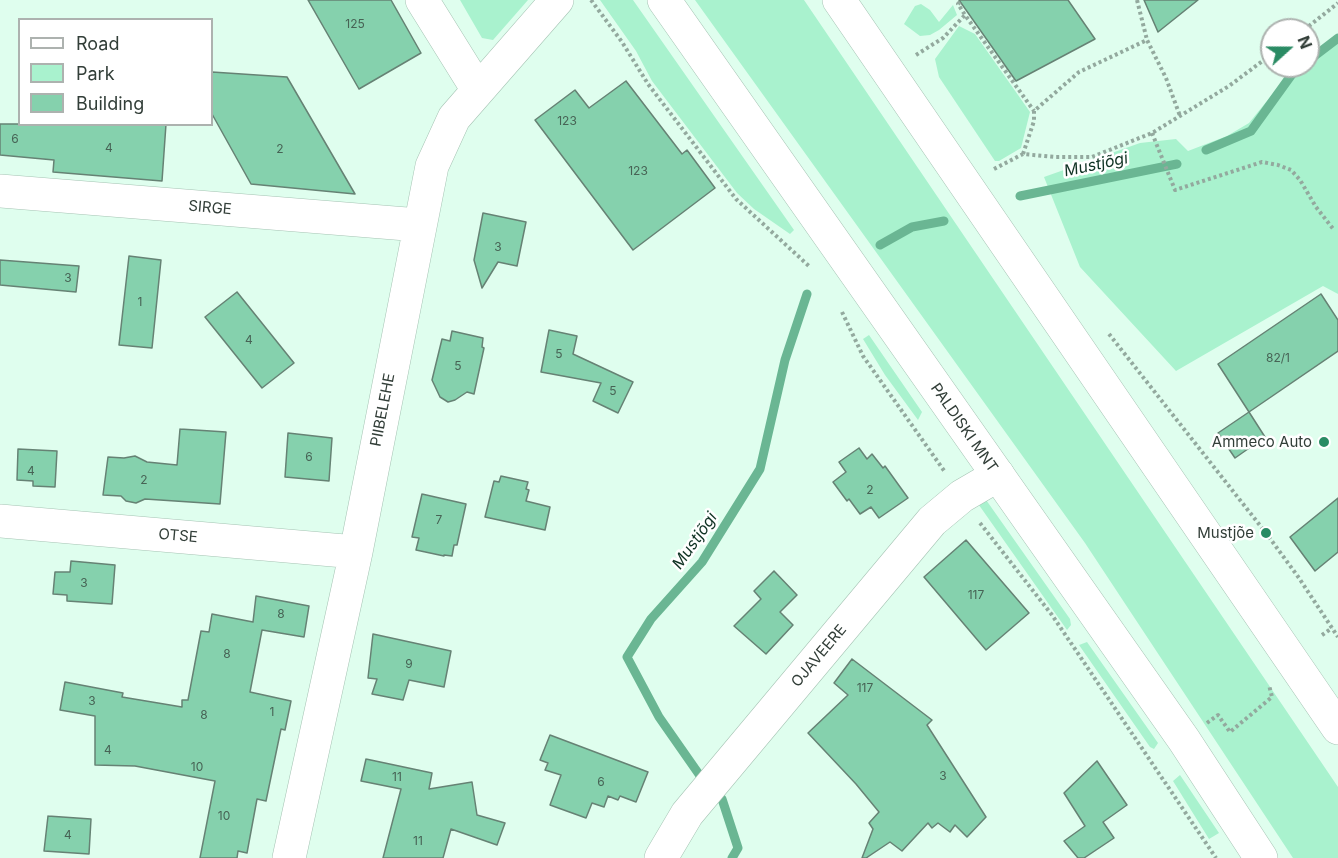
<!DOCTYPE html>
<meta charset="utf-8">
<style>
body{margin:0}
#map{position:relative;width:1338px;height:858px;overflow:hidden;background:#dffeee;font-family:Inter,sans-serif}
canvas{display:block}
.legend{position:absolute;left:18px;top:18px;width:195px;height:108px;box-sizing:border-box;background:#fff;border:2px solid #adb2af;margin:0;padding:8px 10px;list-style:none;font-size:18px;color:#323e38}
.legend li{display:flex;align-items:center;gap:12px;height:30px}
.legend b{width:30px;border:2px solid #adb2af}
.north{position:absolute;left:1260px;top:18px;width:60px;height:60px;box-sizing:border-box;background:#fff;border:2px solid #adb2af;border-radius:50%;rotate:69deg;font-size:16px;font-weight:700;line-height:24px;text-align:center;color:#323e38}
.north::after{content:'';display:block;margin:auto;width:21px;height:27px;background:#2a8b64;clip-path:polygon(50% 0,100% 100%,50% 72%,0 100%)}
</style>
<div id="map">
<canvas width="1338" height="858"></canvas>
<ul class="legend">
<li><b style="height:8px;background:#fff"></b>Road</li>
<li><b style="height:16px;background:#a9f2ce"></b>Park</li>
<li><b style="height:16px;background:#85d1ad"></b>Building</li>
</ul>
<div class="north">N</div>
</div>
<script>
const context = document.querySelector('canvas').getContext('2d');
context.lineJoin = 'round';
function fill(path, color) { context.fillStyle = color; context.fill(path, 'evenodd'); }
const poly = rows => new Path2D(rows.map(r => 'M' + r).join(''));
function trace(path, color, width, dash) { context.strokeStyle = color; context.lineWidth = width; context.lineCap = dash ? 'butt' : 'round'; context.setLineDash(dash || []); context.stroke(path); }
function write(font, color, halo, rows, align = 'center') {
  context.font = font + ' Inter,sans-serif'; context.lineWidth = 5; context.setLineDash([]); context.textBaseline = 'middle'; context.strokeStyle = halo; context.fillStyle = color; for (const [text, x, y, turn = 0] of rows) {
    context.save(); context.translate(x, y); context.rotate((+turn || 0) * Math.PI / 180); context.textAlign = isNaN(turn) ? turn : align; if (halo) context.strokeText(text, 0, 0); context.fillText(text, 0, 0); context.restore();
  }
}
fill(poly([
 [460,0,528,0,493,40,482,38],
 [600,0,633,0,794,230,790,234,754,209,737,193,652,81,636,51],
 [695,0,804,0,1338,787,1338,858,1293,858,1085,543],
 [921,4,930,10,939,22,953,5,957,15,939,30,930,35,920,36,904,24,915,6],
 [959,26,975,34,1030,112,1021,148,999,161,995,161,939,77,935,59],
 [1338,37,1338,294,1323,286,1176,371,1080,267,1044,177,1140,143,1176,139,1188,151,1227,136,1249,123,1275,91,1304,66,1308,66,1308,63],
 [869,335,922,412,918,420,885,375,863,339],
 [984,497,1070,619,1071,625,1067,630,974,498],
 [1087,642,1158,743,1154,749,1150,747,1079,645],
 [1180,775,1219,833,1209,839,1173,781]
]), '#a9f2ce');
trace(poly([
 [1308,61,1338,38],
 [1206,150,1251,131,1295,70,1301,66],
 [1020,196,1177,164],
 [880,245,912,227,944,221],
 [703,780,659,717,627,657,651,619,702,562,760,469,785,360,807,294],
 [722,799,738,848,732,858]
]), '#6ab693', 9);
const building = poly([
 [308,0,391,0,421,53,359,89,308,0],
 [959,0,1068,0,1095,39,1016,81,959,0],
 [1144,0,1198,0,1158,32,1144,0],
 [212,72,287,77,355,194,251,184,212,114,212,72],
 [626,81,682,154,687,150,715,188,633,250,535,120,575,90,589,108,626,81],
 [0,124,166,124,162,181,53,172,54,160,0,155,0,124],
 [483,213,526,222,517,266,498,262,482,288,474,260,483,213],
 [129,256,161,260,152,348,119,345,129,256],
 [0,260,79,266,76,292,0,285,0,260],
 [237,292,294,363,262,388,205,317,237,292],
 [1321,294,1338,320,1338,351,1249,412,1218,364,1321,294],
 [549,330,577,336,573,354,633,382,618,413,593,401,601,383,541,372,549,330],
 [452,331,483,338,482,347,484,348,474,394,467,392,455,400,448,402,440,397,432,380,442,339,450,341,452,331],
 [1249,412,1265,437,1235,458,1218,433,1249,412],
 [180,429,226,432,220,504,145,499,136,503,126,501,121,496,103,495,108,457,124,458,135,456,147,462,177,465,180,429],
 [288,433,332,438,329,481,285,477,288,433],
 [859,448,867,459,872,454,883,468,885,466,908,498,879,518,871,507,860,514,849,499,847,501,833,482,846,472,839,462,859,448],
 [18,449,57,451,55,487,33,486,33,481,17,480,18,449],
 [501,476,528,482,526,489,529,490,526,501,550,507,545,530,485,517,494,481,499,482,501,476],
 [422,494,466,504,457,545,454,545,452,556,444,555,444,556,416,550,419,538,412,537,422,494],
 [1338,498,1338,552,1315,571,1290,537,1338,498],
 [966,540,1029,613,986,650,924,577,966,540],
 [71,561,115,565,112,604,67,601,67,595,53,594,55,572,70,572,71,561],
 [774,571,797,595,780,612,793,625,766,654,734,626,761,599,754,591,774,571],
 [256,596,309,606,304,637,262,630,250,692,291,701,285,730,281,729,266,801,257,799,247,853,238,851,237,858,200,858,215,781,135,766,95,765,95,716,60,710,65,682,123,693,122,697,182,707,182,700,188,700,201,631,209,632,212,614,253,622,256,596],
 [373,634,451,651,444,687,409,680,403,700,372,694,377,679,368,678,373,634],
 [852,659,932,720,927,725,986,817,967,837,955,825,950,832,938,823,932,828,928,823,902,851,890,842,866,858,862,858,873,829,869,823,879,812,856,784,808,733,848,695,834,683,852,659],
 [550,735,648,772,636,802,620,796,618,800,608,796,604,807,592,803,586,818,550,805,561,775,545,770,548,763,540,760,550,735],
 [366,759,432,773,429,789,472,782,477,815,505,823,497,845,451,829,443,858,383,858,401,789,361,781,366,759],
 [1097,761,1127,805,1103,822,1114,838,1084,858,1078,858,1064,841,1085,826,1064,793,1097,761],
 [48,816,91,819,89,854,44,851,48,816]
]);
fill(building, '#85d1ad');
trace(building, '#668274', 1.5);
const minor = poly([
 [422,0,478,90],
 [0,191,419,225],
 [0,521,356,552],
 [289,858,356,552,432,166,454,118,557,0],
 [661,858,687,814,932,521,962,496,998,475]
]);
const major = poly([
 [664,0,1184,740,1261,858],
 [839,0,1338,728]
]);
trace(minor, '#a5c3b3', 34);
trace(major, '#a5c3b3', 34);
trace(poly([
 [591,0,622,42,648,84,736,199,810,267],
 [1137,0,1147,40],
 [960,2,958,4,965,15],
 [1304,30,1338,3],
 [916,55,943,38,965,15,1034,111],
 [1152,133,1175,190,1262,162,1278,165,1291,170,1300,180,1316,207,1334,230],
 [1023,154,1034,121,1034,111,1079,72,1147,40,1166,78,1180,116],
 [994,169,1023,154,1055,157,1092,157,1152,133,1229,86,1272,54],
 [842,312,863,356,945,472],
 [1109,334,1266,533,1299,578,1338,637],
 [980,523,1052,615,1216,858],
 [1322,635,1332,628],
 [1207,723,1218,715,1230,732,1272,697,1269,685]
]), '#93a99e', 4, [3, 3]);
trace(minor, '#fff', 33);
trace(major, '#fff', 33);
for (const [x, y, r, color] of [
 [1324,442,6,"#2a8b64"],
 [1266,533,6,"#2a8b64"]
]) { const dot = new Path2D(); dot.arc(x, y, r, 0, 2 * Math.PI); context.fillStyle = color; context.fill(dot); trace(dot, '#fff', 2); }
write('12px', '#476355', null, [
 ["125",355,24],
 ["123",567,121],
 ["6",15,139],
 ["4",109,148],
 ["2",280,149],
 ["123",638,171],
 ["3",498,247],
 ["3",68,278],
 ["1",140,302],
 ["4",249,340],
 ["5",559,354],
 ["82/1",1278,358],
 ["5",458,366],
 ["5",613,391],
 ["6",309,457],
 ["4",31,471],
 ["2",144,480],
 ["2",870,490],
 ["7",439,520],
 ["3",84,583],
 ["117",976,595],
 ["8",281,614],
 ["8",227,654],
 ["9",409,664],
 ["117",865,688],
 ["3",92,701],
 ["1",272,712],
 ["8",204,715],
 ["4",108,750],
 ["10",197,767],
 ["3",943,776],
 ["11",397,777],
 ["6",601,782],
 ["10",224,816],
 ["4",68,835],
 ["11",418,841]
]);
write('15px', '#323e38', '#fff', [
 ["SIRGE",210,208,5],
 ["PIIBELEHE",383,410,-79],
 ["PALDISKI MNT",964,428,55],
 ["OTSE",178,536,5],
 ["OJAVEERE",819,656,-50]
]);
write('15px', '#323e38', '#fff', [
 ["Ammeco Auto",1312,442],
 ["Mustjõe",1254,533]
], 'right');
write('italic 16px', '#103324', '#fff', [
 ["Mustjõgi",1096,165,-12],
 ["Mustjõgi",695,541,-55]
]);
</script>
